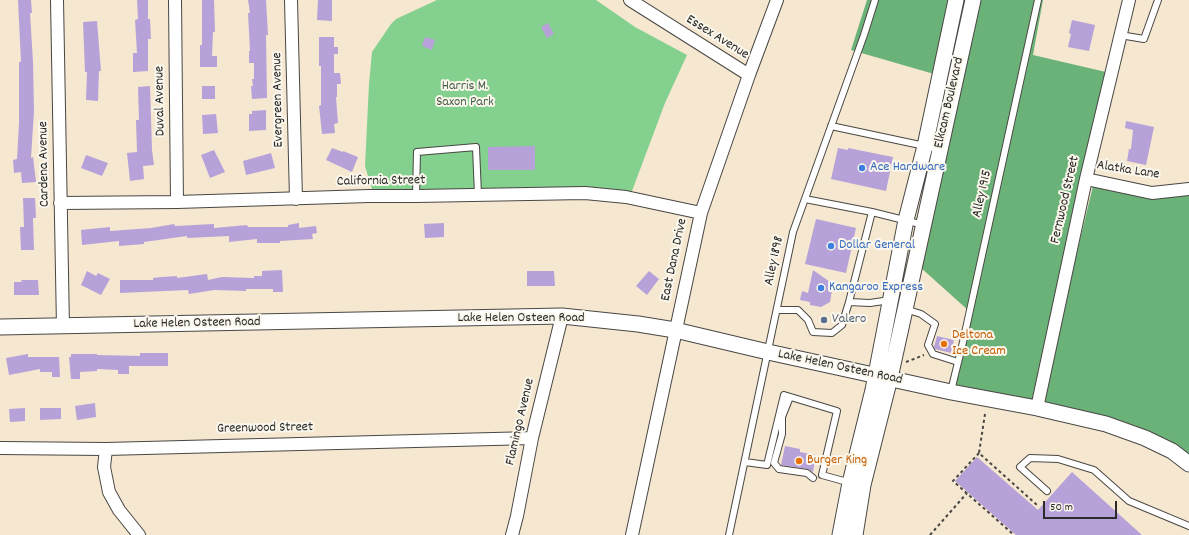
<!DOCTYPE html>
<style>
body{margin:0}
#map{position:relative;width:1189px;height:535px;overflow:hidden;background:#f5e7d0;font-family:Dekko,sans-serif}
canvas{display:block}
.scale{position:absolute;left:1043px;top:501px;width:74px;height:18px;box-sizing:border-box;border:2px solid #2b2b2b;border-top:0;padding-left:5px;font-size:12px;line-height:14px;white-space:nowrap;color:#2b2b2b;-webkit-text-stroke:3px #fbf7ec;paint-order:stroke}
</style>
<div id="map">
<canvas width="1189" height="535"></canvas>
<div class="scale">50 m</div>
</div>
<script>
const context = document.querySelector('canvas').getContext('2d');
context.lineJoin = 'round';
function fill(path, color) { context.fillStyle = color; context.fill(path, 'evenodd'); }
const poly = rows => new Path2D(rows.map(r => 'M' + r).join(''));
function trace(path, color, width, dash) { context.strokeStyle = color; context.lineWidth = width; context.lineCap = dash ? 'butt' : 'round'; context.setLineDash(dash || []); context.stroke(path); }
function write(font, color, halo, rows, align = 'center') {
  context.font = font + ' Dekko,sans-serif'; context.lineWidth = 4; context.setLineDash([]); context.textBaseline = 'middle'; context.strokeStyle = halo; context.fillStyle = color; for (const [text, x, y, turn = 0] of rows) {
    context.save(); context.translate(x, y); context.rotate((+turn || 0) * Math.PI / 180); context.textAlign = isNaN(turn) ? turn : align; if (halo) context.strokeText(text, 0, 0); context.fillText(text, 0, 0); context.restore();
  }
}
fill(poly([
 [437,0,596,0,635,27,687,55,665,103,632,191,556,189,373,192,365,166,369,84,372,52,391,24,396,19]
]), '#84d08e');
fill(poly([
 [867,0,951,0,934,74,851,50],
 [979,0,1043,0,1033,55,1106,72,1081,173,1032,402,953,387,969,311,920,267],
 [1093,186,1189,195,1189,458,1043,404,1069,285]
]), '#6bb279');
fill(poly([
 [18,0,31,0,32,13,30,13,33,62,34,111,31,158,33,157,36,182,22,183,21,172,14,173,13,160,17,159,19,123,19,62,21,62],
 [137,0,148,0,148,19,150,19,151,39,148,39,148,71,133,72,133,53,137,53,135,20,138,19],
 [202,0,214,0,215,32,213,32,212,56,217,56,217,67,200,67,200,45,202,45],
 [248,0,266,0,268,35,266,35,267,98,252,99,251,86,253,86,252,79,254,79,254,63,249,63,249,51,250,51,248,13,250,13],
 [318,0,332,0,332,21,317,20],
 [1072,20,1095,25,1089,51,1068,47,1071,34,1069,33],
 [97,21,101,71,99,71,98,101,86,100,87,72,85,72,83,22],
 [548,23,554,34,547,38,541,27],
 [319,37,334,37,334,47,338,47,338,54,334,54,334,73,340,73,341,84,337,84,337,97,336,97,338,123,334,124,335,133,322,134,319,106,321,105,321,66,319,66],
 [425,37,435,40,432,50,422,46],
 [150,86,152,150,154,165,143,166,144,179,130,181,127,153,137,152,136,120,139,120,138,87],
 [202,86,215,86,215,99,202,99],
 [266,110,266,130,249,131,249,114,252,114,252,111],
 [216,114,218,133,203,134,202,115],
 [1126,121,1154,127,1146,165,1127,161,1129,149,1131,149,1133,130,1125,128],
 [535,146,535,170,488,170,488,147],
 [332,148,343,152,343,151,358,157,352,172,326,160],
 [838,148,848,150,848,148,893,157,886,191,831,179],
 [214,150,225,172,210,178,201,155],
 [271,153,275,168,246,175,243,161],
 [86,155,108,163,102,176,81,168],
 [23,198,35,198,36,218,33,218,34,250,21,250,20,227,24,227],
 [816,219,856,228,846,273,805,264],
 [299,223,299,228,316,226,317,233,312,234,313,239,280,241,280,243,257,243,257,239,229,242,229,236,187,238,187,236,144,242,144,244,119,246,119,241,82,245,81,230,110,227,110,231,151,228,174,224,175,226,214,224,214,228,247,225,248,227,288,227,288,225],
 [444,223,444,237,425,238,424,224],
 [282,270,283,292,273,292,273,289,246,289,246,291,214,290,189,294,188,290,120,293,120,280,153,280,153,278,162,277,177,276,177,278,207,274,208,280,222,277,254,278,254,276,262,276,262,271],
 [813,270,833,284,830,302,821,307,810,305,810,302,800,300,802,291,808,293],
 [87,271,96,276,98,273,110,279,101,295,81,285],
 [527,271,554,271,555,286,527,286],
 [649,271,659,279,647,295,636,286],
 [21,280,38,280,39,295,14,295,14,282,22,282],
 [937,336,954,340,951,353,935,349,934,347],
 [140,353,168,353,168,366,129,366,129,374,118,374,118,370,97,369,97,371,80,372,80,379,71,379,69,357,71,357,71,354,97,354,97,355,140,356],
 [28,354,28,357,59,357,60,377,52,377,52,372,40,372,40,369,9,375,6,358],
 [95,403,96,417,77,420,75,406],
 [25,408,25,421,10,422,9,409],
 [40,408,61,408,61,419,40,420],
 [785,446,800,449,800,452,816,455,813,472,808,469,781,465],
 [977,457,1038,510,1072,472,1142,535,1016,535,955,481]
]), '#b7a1d9');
const service = poly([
 [1120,35,1144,39,1158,0],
 [831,126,939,149],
 [416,196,417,152,476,147,478,195],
 [805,199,872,212,924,225],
 [849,302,870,303,890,300],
 [905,309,921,314,935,324,928,345,933,354,958,362],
 [777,310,798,310,808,320,813,332,832,333,842,325,849,302,872,212],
 [951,391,963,342,1038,0],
 [790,397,782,417,782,434,774,463,779,469,807,473,813,478],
 [745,462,767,465,784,395,837,411,822,475,851,483],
 [1047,491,1020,467,1030,458,1058,459,1094,470,1129,501,1189,526],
 [729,535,793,232,864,35,875,0]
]);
const minor = poly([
 [57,0,63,327],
 [175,0,177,202],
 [291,0,296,199],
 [630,0,749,75],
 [1086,179,1152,193,1189,189],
 [60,203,177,202,369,196,416,196,585,193,626,197,701,213],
 [1037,408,1086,179,1129,0],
 [0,448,106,449,532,438],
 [106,449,104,467,109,492,119,510,139,535],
 [512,535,517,516,532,438,562,316],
 [632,535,701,213,749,75,777,0]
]);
const tertiary = poly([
 [0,327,562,316,638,324,675,330,768,352,951,392,1037,408,1106,424,1145,438,1172,451,1189,464],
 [840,535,850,483,873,390,906,220,925,146,956,0],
 [855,535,863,485,890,378,973,0]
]);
trace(service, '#494744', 8);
trace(minor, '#494744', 14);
trace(tertiary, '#494744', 17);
trace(poly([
 [906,362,924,355],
 [985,414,979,453,1037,505],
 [979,453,953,481,1014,535],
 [930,535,967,493]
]), '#494744', 2, [3, 3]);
trace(service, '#fff', 6);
trace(minor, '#fff', 12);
trace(tertiary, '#fff', 15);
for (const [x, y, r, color] of [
 [862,168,4,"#3f7fe0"],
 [831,246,4,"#3f7fe0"],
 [821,288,4,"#3f7fe0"],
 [824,320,4,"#5c6f8a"],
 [944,344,4,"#e8710a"],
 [799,461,4,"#e8710a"]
]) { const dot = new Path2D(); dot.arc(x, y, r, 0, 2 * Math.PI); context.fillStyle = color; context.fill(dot); trace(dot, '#fbf7ec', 1.5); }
write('14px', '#2b2b2b', '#fbf7ec', [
 ["Essex Avenue",717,38,32],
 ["Evergreen Avenue",279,100,-91],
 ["Duval Avenue",161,101,-91],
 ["Elkcam Boulevard",950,103,-77],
 ["Cardena Avenue",45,164,-91],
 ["Alatka Lane",1128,171,9],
 ["California Street",381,182,-1],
 ["Alley 1915",983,194,-77],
 ["Fernwood Street",1066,200,-77],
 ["East Dana Drive",675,260,-78],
 ["Alley 1898",775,261,-78],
 ["Lake Helen Osteen Road",521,319],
 ["Lake Helen Osteen Road",197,324,-1],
 ["Lake Helen Osteen Road",840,368,12],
 ["Flamingo Avenue",521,422,-77],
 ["Greenwood Street",265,429,-1]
]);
write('14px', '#465d49', '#fbf7ec', [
 ["Harris M.",465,87],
 ["Saxon Park",465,103]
]);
write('14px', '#366cbe', '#fbf7ec', [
 ["Ace Hardware",870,168],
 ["Dollar General",839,246],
 ["Kangaroo Express",829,288]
], 'left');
write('14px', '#4e5e75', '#fbf7ec', [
 ["Valero",832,320]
], 'left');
write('14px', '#c56008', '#fbf7ec', [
 ["Deltona",952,336],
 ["Ice Cream",952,352],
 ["Burger King",807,461]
], 'left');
</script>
